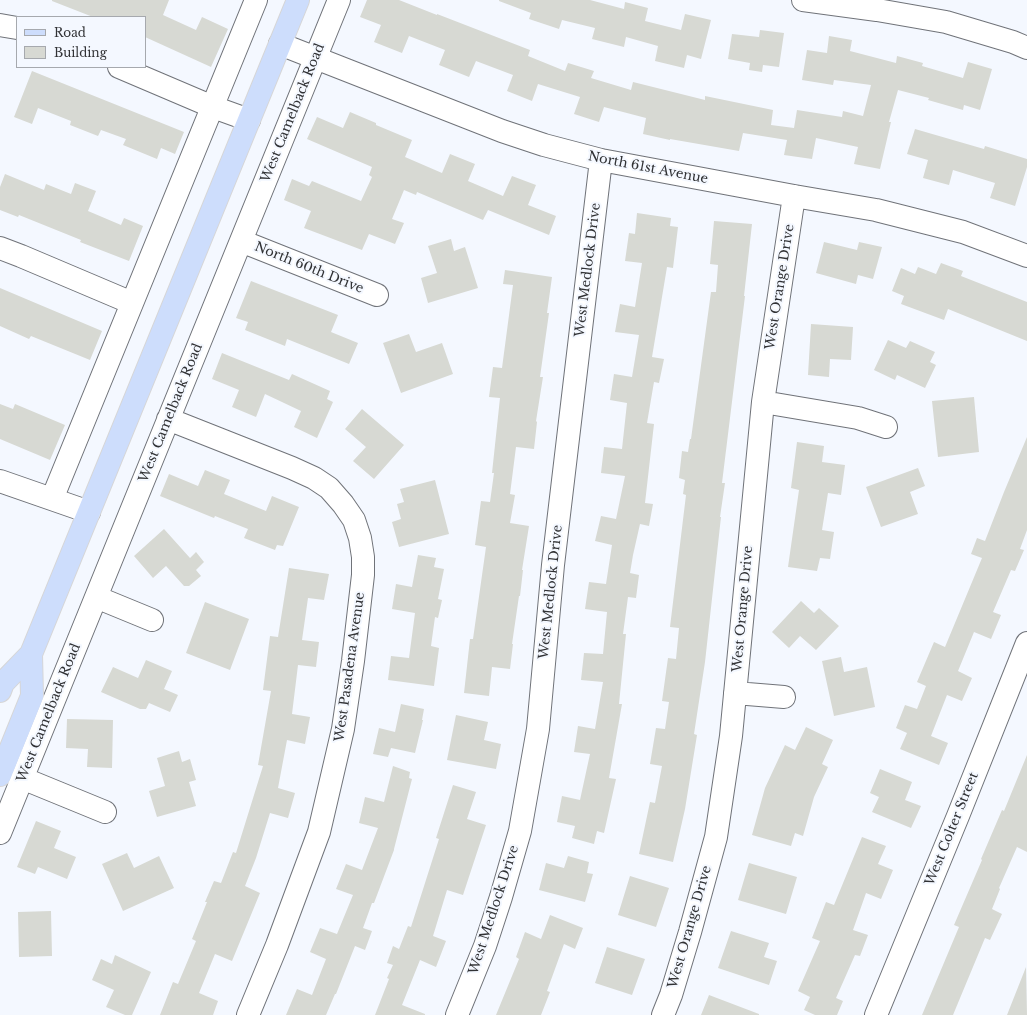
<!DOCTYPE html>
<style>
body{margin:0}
#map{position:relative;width:1027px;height:1015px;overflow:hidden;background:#f4f8ff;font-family:"Libre Baskerville",serif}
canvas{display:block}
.legend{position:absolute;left:16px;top:16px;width:130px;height:52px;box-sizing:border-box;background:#f4f8ff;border:1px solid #a6a9ae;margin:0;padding:5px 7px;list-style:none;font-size:12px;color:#313235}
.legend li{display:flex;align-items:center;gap:8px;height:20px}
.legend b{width:20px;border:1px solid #a6a9ae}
</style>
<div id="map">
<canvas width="1027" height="1015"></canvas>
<ul class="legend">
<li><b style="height:5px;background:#cdddfc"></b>Road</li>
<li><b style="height:11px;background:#d7d9d3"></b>Building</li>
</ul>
</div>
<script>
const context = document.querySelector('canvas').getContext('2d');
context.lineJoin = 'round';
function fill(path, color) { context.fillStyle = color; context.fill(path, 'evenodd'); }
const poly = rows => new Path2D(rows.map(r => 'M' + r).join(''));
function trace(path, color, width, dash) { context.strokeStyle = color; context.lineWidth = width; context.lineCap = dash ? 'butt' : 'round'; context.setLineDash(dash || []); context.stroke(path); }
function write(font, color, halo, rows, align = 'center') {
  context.font = font + ' "Libre Baskerville",serif'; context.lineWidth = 4; context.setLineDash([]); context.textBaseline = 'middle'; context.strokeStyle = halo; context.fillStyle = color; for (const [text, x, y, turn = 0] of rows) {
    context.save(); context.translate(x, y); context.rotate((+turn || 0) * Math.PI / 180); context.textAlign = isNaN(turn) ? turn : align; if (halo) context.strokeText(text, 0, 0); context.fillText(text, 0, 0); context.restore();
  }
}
fill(poly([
 [52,0,169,0,163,15,196,30,202,17,228,29,211,67,145,37,145,17,93,17,52,1],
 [367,0,399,0,437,15,437,14,530,50,528,56,565,71,568,63,594,71,591,78,631,90,633,82,705,100,705,96,773,110,771,125,794,128,797,110,842,117,843,111,863,116,871,85,834,80,833,85,802,80,807,50,827,53,829,36,852,40,850,51,896,63,897,56,923,63,922,66,963,78,968,62,992,69,980,110,964,105,963,110,928,100,929,98,898,90,889,122,891,122,880,169,854,164,858,147,816,138,812,159,784,155,787,140,743,133,739,151,670,139,670,140,643,134,646,118,604,107,599,122,574,114,580,97,538,84,532,101,507,91,513,75,476,61,469,77,439,65,445,50,409,36,402,53,374,42,381,25,360,17],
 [499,0,590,0,624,9,625,2,648,8,645,21,681,30,685,14,711,20,701,59,687,55,684,68,655,61,658,46,626,37,624,47,592,39,595,28,562,20,559,29,529,19,531,13,499,1],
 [760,30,784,33,779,67,763,65,762,72,749,70,750,63,728,59,732,34,759,37],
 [32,71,184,132,175,154,161,148,157,159,123,145,126,139,101,130,98,136,70,125,71,121,38,108,32,124,14,117],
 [350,112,376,123,376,125,412,140,405,157,442,173,450,154,475,164,468,181,503,196,512,176,536,185,528,205,556,216,549,235,488,210,483,220,417,192,416,195,404,190,392,219,404,223,395,244,369,234,362,250,304,228,311,211,284,200,292,179,309,186,312,181,361,201,372,177,369,175,372,167,307,139,317,117,343,128],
 [915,129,984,149,985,146,1027,159,1027,167,1015,206,990,198,995,183,953,170,949,185,923,178,928,160,907,154],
 [5,174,44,190,46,184,71,194,75,183,96,191,88,211,121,225,124,218,143,226,129,261,80,242,81,240,19,215,18,217,0,210,0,187],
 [637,213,671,218,670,226,678,227,673,268,667,267,652,357,664,359,659,383,654,382,647,423,654,424,645,503,653,504,649,526,640,524,633,555,630,573,639,575,636,598,628,597,623,634,626,634,619,704,622,704,609,778,616,779,604,833,597,831,594,844,572,838,575,826,557,822,562,796,580,800,590,754,574,752,578,726,595,729,603,682,581,680,584,653,603,654,607,612,585,609,589,582,606,584,612,545,595,541,601,516,616,519,625,476,601,473,604,447,622,449,627,403,610,400,614,374,632,377,639,335,615,332,620,304,635,307,642,263,625,261,629,233,635,234],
 [714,221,752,224,744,296,745,296,722,483,725,483,720,517,721,517,705,662,694,734,697,735,685,809,673,862,639,854,650,802,655,803,662,766,650,764,656,728,665,729,669,702,662,701,668,658,676,659,679,628,670,627,686,495,683,494,685,480,679,478,682,451,688,452,690,439,691,439,711,292,716,292,718,265,710,264],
 [451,239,454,251,465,247,478,288,428,303,421,278,437,273,428,246],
 [824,242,857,250,859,242,882,247,873,279,858,275,856,284,816,273],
 [941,263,963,271,961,276,1027,302,1027,341,948,309,944,320,901,304,904,296,892,291,901,268,915,274,918,267,936,274],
 [505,270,552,277,547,313,549,313,540,377,543,377,536,421,537,422,534,449,516,447,510,494,515,495,510,523,529,526,522,570,523,570,520,596,519,596,512,644,513,644,510,669,492,667,489,696,464,693,470,639,473,639,486,547,475,545,481,501,490,502,494,473,492,473,500,398,489,397,493,367,502,368,513,285,503,284],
 [251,281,338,315,331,332,358,343,349,364,287,339,285,346,245,330,248,322,236,318],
 [0,288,102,331,90,360,31,336,29,339,0,326],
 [811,324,853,327,851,360,830,359,829,377,808,375],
 [409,334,416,352,442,343,453,374,401,393,383,343],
 [888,340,906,348,910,341,935,352,930,362,936,365,925,388,897,375,895,380,874,370],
 [222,353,289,380,292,374,330,391,327,399,333,402,317,438,294,427,301,411,265,394,256,417,232,407,239,390,212,379],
 [974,397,979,452,938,457,932,401],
 [0,404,13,409,15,404,65,425,50,460,0,439],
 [362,409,404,445,374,479,353,461,366,447,345,429],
 [1027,437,1027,530,1020,549,1024,550,1015,571,1011,570,993,612,1001,615,991,639,974,632,958,671,972,678,962,701,947,695,931,736,948,743,939,765,900,749,907,733,896,728,905,705,917,709,926,686,917,682,934,642,945,647,982,558,971,554,977,538,985,541,1004,492],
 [797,442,824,446,822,462,845,465,841,495,828,493,822,530,834,532,830,559,820,558,817,571,788,567,799,490,791,488],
 [918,468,925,486,910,492,918,514,881,527,866,487],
 [205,470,230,480,224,494,266,511,272,496,299,507,283,546,277,545,275,550,244,538,248,529,215,516,214,518,160,496,169,474,198,486],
 [435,480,449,534,399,547,392,522,401,519,397,504,404,502,400,489],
 [164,529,190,558,196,552,204,562,196,570,201,576,189,586,184,586,166,566,153,578,134,556],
 [418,555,436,558,434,567,444,569,438,599,442,600,438,618,435,617,431,646,439,648,434,686,388,680,391,656,409,658,415,613,392,609,396,584,412,587],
 [289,568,329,574,324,600,308,598,302,640,319,642,316,667,298,665,292,714,310,717,305,744,287,740,278,788,295,793,288,818,270,813,256,858,245,886,260,893,232,961,215,954,199,993,218,1001,213,1015,160,1015,173,982,178,984,196,941,192,939,207,902,205,902,214,881,221,883,233,852,236,853,263,766,258,765,271,691,263,690,270,636,278,637],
 [801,601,814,613,819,608,839,626,816,650,800,636,789,648,772,632],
 [205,602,249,619,230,670,186,653],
 [841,657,844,672,867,667,875,707,834,716,822,661],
 [146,660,172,671,164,689,178,695,170,712,149,703,146,709,140,709,101,692,113,667,138,678],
 [401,704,424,709,422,720,423,720,415,753,391,748,388,757,373,754,379,728,395,732],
 [456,715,488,722,484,740,501,744,496,769,447,760],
 [67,719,113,720,112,768,87,767,88,749,66,748],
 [806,727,833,740,822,764,828,767,814,797,803,836,795,833,791,846,752,835,765,788,785,745,795,750],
 [179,751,182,762,190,759,196,780,189,782,196,806,157,817,149,791,165,786,157,758],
 [1027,755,1027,852,1017,847,999,888,1000,889,992,909,1002,914,990,940,985,938,953,1015,922,1015,959,927,954,925,982,860,981,859,1002,810,1004,811],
 [393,766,410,772,409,778,412,779,394,849,394,850,374,903,372,903,363,928,372,931,365,950,355,946,336,994,335,994,326,1015,286,1015,297,989,312,995,326,959,310,952,320,928,337,934,353,895,336,889,346,864,362,870,378,828,359,823,365,797,384,802],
 [880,769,912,782,905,800,921,806,911,828,872,812,879,797,870,793],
 [453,785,476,792,467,819,486,825,463,895,447,890,433,936,446,941,436,967,420,960,402,1005,425,1014,425,1015,375,1015,389,979,387,978,393,965,387,963,393,946,399,949,408,926,411,927,439,839,436,838],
 [36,821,61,831,54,848,76,857,67,879,38,867,35,874,17,867],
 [862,837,886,846,878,864,893,870,881,899,866,893,853,930,868,935,860,956,855,955,836,998,843,1001,837,1015,815,1015,804,1010,810,997,798,991,820,941,812,938,826,902,834,905],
 [127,853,134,868,159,856,174,888,123,911,102,864],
 [568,856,589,862,587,873,593,874,585,902,539,890,546,863,564,868],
 [749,863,797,877,786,914,738,900],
 [630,876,669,888,656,927,618,915],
 [51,911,52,956,19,957,18,912],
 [550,915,583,928,575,949,564,944,547,991,550,992,541,1015,496,1015,519,959,516,957,525,932,541,939],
 [731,931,769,943,764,957,777,961,769,985,718,968],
 [607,947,645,959,632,995,595,983],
 [115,955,151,972,132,1015,125,1015,106,1007,114,990,92,980,101,959,112,964],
 [1026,967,1027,1015,1007,1015],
 [709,995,759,1014,759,1015,701,1015]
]), '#d7d9d3');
const minor = poly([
 [803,0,877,10,946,22,1013,42,1027,48],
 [0,25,17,28],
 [280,44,502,131,544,145,601,160,794,196,876,210,963,232,1027,256],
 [119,67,213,107,249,120],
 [241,241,377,295],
 [0,248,21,256,132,303],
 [763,402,858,418,886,427],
 [168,419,292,468,314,478,329,488,343,504,354,520,360,538,363,557,363,575,353,661,343,729,319,832,277,945,248,1015],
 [0,481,89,512],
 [52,499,256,0],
 [96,597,152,620],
 [735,693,784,697],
 [22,778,105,812],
 [0,833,339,0],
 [457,1015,485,946,501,897,520,831,538,729,553,565,601,160],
 [663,1015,671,995,690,932,716,837,731,736,763,402,794,196],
 [876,1015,958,816,1027,643]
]);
const major = poly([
 [0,691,3,683,31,654,298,0],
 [0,775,32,696,31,654]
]);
trace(minor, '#707379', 24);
trace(major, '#d6d6d7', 24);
trace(minor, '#fff', 22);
trace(major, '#cdddfc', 22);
write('13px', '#313235', '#f4f8ff', [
 ["West Camelback Road",293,113,-68],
 ["North 61st Avenue",648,168,11],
 ["North 60th Drive",309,268,22],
 ["West Medlock Drive",588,270,-83],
 ["West Orange Drive",780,287,-81],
 ["West Camelback Road",171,413,-68],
 ["West Medlock Drive",551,592,-84],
 ["West Orange Drive",743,609,-85],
 ["West Pasadena Avenue",350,667,-82],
 ["West Camelback Road",49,713,-68],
 ["West Colter Street",952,829,-68],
 ["West Medlock Drive",494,910,-72],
 ["West Orange Drive",690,927,-74]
]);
</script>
